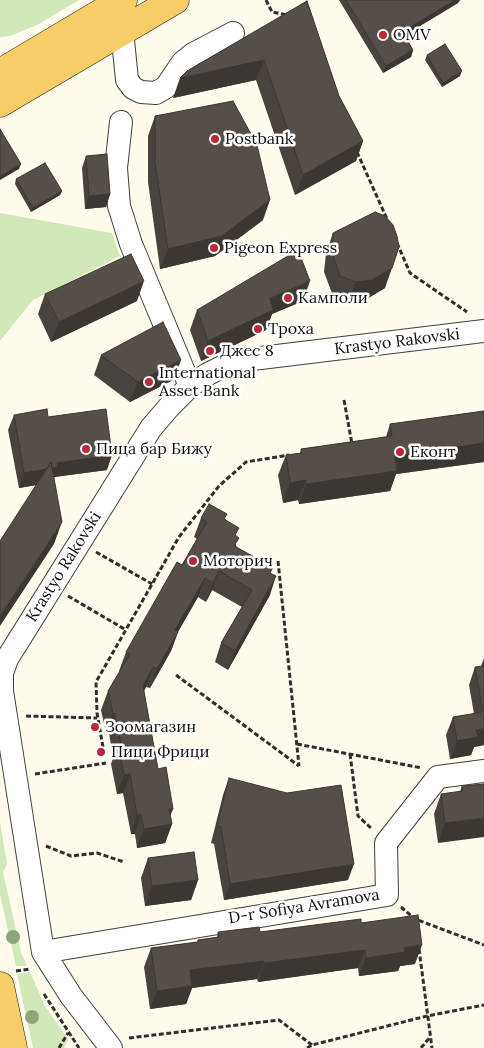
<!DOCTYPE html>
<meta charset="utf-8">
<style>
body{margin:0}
canvas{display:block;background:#fffbed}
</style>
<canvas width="484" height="1048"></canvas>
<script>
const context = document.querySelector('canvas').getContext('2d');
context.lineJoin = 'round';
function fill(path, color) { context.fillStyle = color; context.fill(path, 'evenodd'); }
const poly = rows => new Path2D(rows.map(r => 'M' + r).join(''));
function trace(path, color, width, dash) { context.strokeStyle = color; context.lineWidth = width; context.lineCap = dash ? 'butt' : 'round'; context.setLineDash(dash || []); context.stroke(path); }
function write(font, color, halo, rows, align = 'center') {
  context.font = font + ' Lora,serif'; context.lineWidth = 5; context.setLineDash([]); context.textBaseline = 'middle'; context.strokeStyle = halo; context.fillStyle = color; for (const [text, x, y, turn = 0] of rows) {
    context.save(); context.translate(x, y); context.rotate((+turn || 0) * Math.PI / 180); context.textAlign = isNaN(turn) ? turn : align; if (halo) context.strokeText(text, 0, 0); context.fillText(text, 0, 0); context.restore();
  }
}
fill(poly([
 [0,0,79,0,39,24,10,36,0,37],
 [0,213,112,233,120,256,33,300,0,341],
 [0,822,7,864,3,872,21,952,27,966,16,966,0,895],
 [30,972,45,1006,68,1039,64,1048,33,1048,17,974]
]), '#d3e8b8');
const minor = poly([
 [122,30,127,80,133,88,141,92,156,93,166,87,183,62,193,54,233,33],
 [121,122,116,168,119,206,131,244,190,386],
 [43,952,387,895,386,843,438,777,484,771],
 [111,1048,71,996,43,952,2,691,2,673,7,659,151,428,169,407,190,386,208,374,226,365,244,360,484,331]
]);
const major = poly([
 [0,73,123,0],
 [0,103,175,0],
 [0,986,13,1048]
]);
trace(minor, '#404040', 24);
trace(major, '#1e1e1e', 29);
trace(poly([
 [266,0,272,12,287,15],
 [357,152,387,219],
 [397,243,410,273,467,312],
 [344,400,352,444],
 [96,552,152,584],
 [278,561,299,766],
 [68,596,126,630],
 [176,675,299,766],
 [26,716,97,718],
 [297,744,422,768],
 [103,747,97,713,96,682,179,537,219,486,246,462,289,455],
 [350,754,358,816,372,829],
 [35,774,106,763],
 [46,846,71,856,97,853,124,862],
 [401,907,415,919,484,945],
 [419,949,432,1048],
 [16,971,30,969],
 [44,994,79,1048],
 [129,1038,279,1020,312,1045],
 [59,1048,68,1033],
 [307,1048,312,1045,427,1016,484,1005],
 [421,1048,430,1037]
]), '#2f2f2f', 3, [5, 2.5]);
trace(minor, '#fff', 22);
trace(major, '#f6cd66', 28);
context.fillStyle = '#8da77b';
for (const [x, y] of [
 [13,937],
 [32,1017]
]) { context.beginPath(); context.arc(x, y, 7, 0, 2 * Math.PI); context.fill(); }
fill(poly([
 [339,0,460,0,458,3,405,35,413,50,411,57,383,73],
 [307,1,339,96,363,141,356,161,295,195,256,80,173,98],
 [427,55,460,76,442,87,425,60],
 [155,116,263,220,215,256,160,269,148,182,148,136],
 [86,156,110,194,106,207,85,209,82,168],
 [16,179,62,191,60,195,31,212,15,184],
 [333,233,385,288,365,300,348,302,333,296,324,272,326,253],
 [45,294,137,301,51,342,38,314],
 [303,301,272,314,266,330,201,361,190,330,197,310],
 [101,355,181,360,173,380,130,402,94,375],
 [484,411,484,462,396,474,390,491,299,504,298,500,283,503,278,475,286,455,300,453,301,449,386,437,390,424],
 [14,415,48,417,107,470,54,477,54,544,37,485,19,488,8,430],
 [201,518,225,520,236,536,236,546,271,573,270,595,228,670,215,662,221,643,242,607,212,590,206,602,198,597,178,632,171,651,150,688,146,687,144,691,158,769,172,824,165,843,137,848,135,834,131,834,123,793,117,794,111,764,113,758,109,733,106,733,101,710,108,691,120,671,119,671,126,652,182,565,197,539,194,537],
 [484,658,484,745,474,747,471,755,450,759,446,735,453,717,474,714,469,685,475,667,481,666],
 [229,778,348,880,224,900,214,844,211,843,223,795],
 [484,784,438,843,434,814,441,794,460,792,462,786],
 [148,858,198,880,191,900,145,906,141,878],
 [361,923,415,964,400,966,398,971,359,976,358,968,258,982,257,979,192,988,186,1004,150,1009,144,967,151,948,197,942,198,940,217,937,218,932,260,932]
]), '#49433f');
fill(poly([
 [455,0,460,0,458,3,400,38,402,32],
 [413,50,411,57,383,73,386,66],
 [264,60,256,80,173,98,180,78],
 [462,71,460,76,442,87,443,83],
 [363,141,356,161,295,195,303,175],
 [21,164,19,169,0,180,0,176],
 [62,191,60,195,31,212,33,208],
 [110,194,106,207,85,209,89,196],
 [270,200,263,220,215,256,160,269,168,249],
 [392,268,385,288,365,300,348,302,356,282],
 [144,281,137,301,51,342,59,322],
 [310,281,303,301,272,314,266,330,201,361,208,341,270,298],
 [181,360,173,380,130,402,138,382],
 [484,443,484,462,396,474,390,491,299,504,306,484,395,456],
 [112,455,107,470,54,477,52,482,19,488,24,473,57,463],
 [306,480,298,500,283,503,290,483],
 [62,522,54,544,0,626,0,616],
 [219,571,212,590,206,602,213,583],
 [276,576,270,595,228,670,235,651],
 [205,578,198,597,168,649,175,630],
 [178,632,171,651,150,688,157,669],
 [153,667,146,687,136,705,143,686],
 [113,714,115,714,109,733,106,733],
 [484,729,484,745,474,747,471,755,450,759,457,741,476,730],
 [130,774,123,793,117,794,124,775],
 [169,809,173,809,167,824,172,824,165,843,137,848,144,829],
 [141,814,135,834,131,834,137,815],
 [484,818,484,837,438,843,445,823],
 [354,864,348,880,224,900,230,884],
 [198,880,191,900,145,906,152,886],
 [422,945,415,964,400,966,398,971,359,976,366,958,404,947],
 [365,950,358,968,258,982,264,963],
 [264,961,257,979,192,988,186,1004,150,1009,157,991,190,970]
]), '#3c3733');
const building = poly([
 [346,0,455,0,402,32,413,50,386,66,346,0],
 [307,1,339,96,363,141,303,175,264,60,180,78,187,71,307,1],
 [445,44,462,71,443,83,427,55,445,44],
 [233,101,257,145,270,200,222,236,168,249,155,162,155,116,233,101],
 [0,129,21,164,0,176,0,129],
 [107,154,110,194,89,196,86,156,107,154],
 [45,163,62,191,33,208,16,179,45,163],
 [375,212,385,216,393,225,397,236,399,247,392,268,372,280,356,282,340,276,332,252,333,233,375,212],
 [298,250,310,281,270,298,273,310,208,341,197,310,298,250],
 [131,254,144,281,59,322,45,294,131,254],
 [163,322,181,360,138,382,101,355,163,322],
 [47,409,48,417,106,409,112,455,57,463,58,467,52,468,51,462,47,469,24,473,14,415,47,409],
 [484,411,484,443,395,456,397,471,306,484,306,480,290,483,286,455,302,453,301,449,392,436,390,424,484,411],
 [51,462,62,522,0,616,0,541,51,462],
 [209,504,227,514,224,519,239,528,235,535,239,538,234,546,273,567,270,573,276,576,235,651,221,643,252,590,219,571,213,583,205,578,175,630,178,632,157,669,153,667,143,686,158,769,166,767,173,809,169,809,172,824,144,829,141,814,137,815,130,774,124,775,118,745,121,744,115,714,113,714,108,691,130,654,126,652,177,562,182,565,207,522,201,518,209,504],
 [484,666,484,729,476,730,478,737,457,741,453,717,483,712,475,667,484,666],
 [229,778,287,793,341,785,354,864,230,884,221,827,217,826,229,778],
 [484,784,484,818,445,823,441,794,462,791,462,786,484,784],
 [194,852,198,880,152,886,148,858,194,852],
 [418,915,422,945,404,947,405,952,366,958,365,950,264,963,264,961,190,970,192,986,157,991,151,948,198,942,198,940,219,937,218,932,259,927,260,932,361,919,361,923,418,915]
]);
fill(building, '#554e49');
trace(building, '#3c3733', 1);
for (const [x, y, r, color] of [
 [383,35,5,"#bb2734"],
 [215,139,5,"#bb2734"],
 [214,248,5,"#bb2734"],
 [288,298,5,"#bb2734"],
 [258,329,5,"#bb2734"],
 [210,351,5,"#bb2734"],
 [149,382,5,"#bb2734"],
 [86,449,5,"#bb2734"],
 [400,452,5,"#bb2734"],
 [193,561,5,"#bb2734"],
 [95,727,5,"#bb2734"],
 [101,752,5,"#bb2734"]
]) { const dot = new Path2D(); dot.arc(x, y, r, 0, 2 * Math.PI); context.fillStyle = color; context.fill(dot); trace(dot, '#fff', 2); }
write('16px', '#0d0d0d', '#fff', [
 ["OMV",393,35],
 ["Postbank",225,139],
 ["Pigeon Express",224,248],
 ["Камполи",298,298],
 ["Троха",268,329],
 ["Джес 8",220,351],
 ["International",159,373],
 ["Asset Bank",159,391],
 ["Пица бар Бижу",96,449],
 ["Еконт",410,452],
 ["Моторич",203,561],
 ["Зоомагазин",105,727],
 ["Пици Фрици",111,752]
], 'left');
write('16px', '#0d0d0d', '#fff', [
 ["Krastyo Rakovski",397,342,-7],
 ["Krastyo Rakovski",64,567,-58],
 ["D-r Sofiya Avramova",304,907,-9]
]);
</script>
